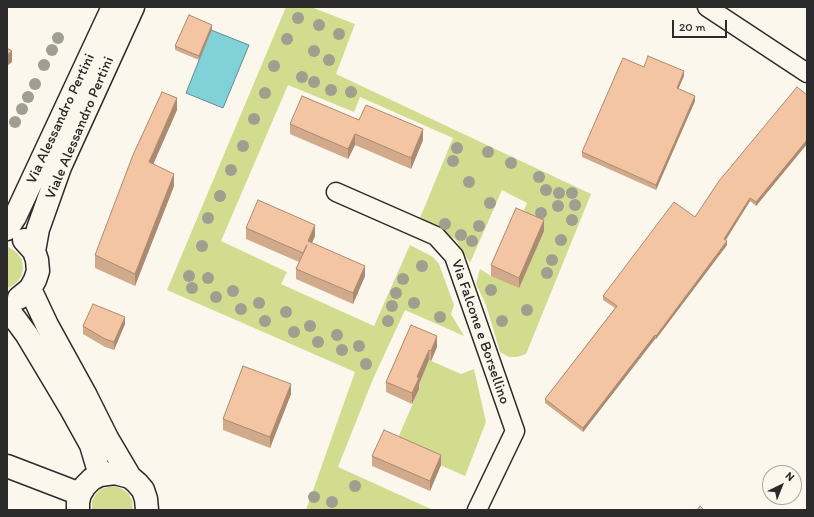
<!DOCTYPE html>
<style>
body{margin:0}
#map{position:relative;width:814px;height:517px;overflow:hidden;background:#fbf7ec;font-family:Itim,sans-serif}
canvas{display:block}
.frame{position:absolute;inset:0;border:8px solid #2b2b2b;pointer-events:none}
.north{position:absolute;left:762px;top:465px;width:40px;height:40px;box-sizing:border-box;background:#fbf7ec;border:1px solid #a8a59f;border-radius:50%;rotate:43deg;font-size:11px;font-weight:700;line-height:16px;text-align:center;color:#2b2b2b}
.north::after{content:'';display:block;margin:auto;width:14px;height:18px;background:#2b2b2b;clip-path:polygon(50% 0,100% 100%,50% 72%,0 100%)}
.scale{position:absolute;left:672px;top:20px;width:55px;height:18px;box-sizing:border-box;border:2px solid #2b2b2b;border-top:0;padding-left:5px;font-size:12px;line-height:14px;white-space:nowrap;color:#2b2b2b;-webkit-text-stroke:3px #fbf7ec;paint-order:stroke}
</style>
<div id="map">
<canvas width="814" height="517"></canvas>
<div class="frame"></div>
<div class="north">N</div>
<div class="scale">20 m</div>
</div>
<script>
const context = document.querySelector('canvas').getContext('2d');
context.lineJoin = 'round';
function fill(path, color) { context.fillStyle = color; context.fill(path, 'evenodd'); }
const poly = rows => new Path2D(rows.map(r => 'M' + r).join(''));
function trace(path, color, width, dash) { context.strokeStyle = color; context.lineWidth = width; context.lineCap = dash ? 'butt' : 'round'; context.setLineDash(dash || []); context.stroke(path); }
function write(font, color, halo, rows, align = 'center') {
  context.font = font + ' Itim,sans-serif'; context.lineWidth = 4; context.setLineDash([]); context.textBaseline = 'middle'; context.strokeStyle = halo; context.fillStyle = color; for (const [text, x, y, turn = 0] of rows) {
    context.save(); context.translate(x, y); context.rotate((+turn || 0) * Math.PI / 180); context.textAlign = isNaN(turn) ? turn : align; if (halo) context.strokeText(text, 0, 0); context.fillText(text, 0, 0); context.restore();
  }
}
fill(poly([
 [286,7,311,7,355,24,336,74,591,194,526,354,517,357,509,357,500,352,486,305,476,284,480,269,491,276,520,220,527,203,502,190,470,263,456,240,420,218,453,138,360,97,354,112,288,85,221,241,287,272,281,284,374,326,410,245,433,257,439,264,454,305,451,314,464,336,405,310,373,379,338,467,433,510,306,510,355,372,167,290],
 [7,247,12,249,18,254,22,260,23,268,22,275,18,281,12,286,7,288],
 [429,360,461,374,474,369,486,422,465,476,395,445,419,389,417,388],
 [115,486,122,489,128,493,132,500,133,510,92,510,92,501,96,494,101,489,108,487]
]), '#d1dc8f');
const water = poly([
 [211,30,249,45,223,108,186,93,211,30]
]);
fill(water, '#80d1d8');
trace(water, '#5e8f93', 1);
const minor = poly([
 [707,7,807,73],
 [336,192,436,236,454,256,515,431,477,510]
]);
const major = poly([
 [7,229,15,217,113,7],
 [34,251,38,229,60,167,133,7],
 [30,289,47,325,85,394,107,438,130,477],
 [19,298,30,289,35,280,38,271,37,260,34,251,24,240],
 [7,308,27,335,70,407,91,445,100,475],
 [7,466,80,494],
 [78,510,78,502,80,494,85,486,92,479,100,475,115,473,130,477,137,483,143,490,146,499,147,510]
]);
trace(minor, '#2b2b2b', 21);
trace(major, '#2b2b2b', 25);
trace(minor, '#fbf7ec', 18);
trace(major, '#fbf7ec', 22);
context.fillStyle = '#9f9f90';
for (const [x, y] of [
 [298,18],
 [319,25],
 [339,34],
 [58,38],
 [287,39],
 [52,50],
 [314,51],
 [329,60],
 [44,65],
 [274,66],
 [302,77],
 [314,82],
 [35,84],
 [331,90],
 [351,92],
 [265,93],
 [28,97],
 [22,109],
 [254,119],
 [15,122],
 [243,146],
 [457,148],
 [488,152],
 [453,161],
 [511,163],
 [231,170],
 [539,177],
 [469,182],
 [546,190],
 [559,193],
 [572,193],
 [220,196],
 [490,203],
 [575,205],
 [558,206],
 [541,213],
 [208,218],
 [572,220],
 [445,224],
 [479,226],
 [461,235],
 [561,240],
 [472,241],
 [202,246],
 [552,260],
 [422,266],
 [547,273],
 [189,276],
 [208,278],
 [403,279],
 [192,288],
 [491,290],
 [233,291],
 [396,293],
 [216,297],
 [259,303],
 [414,303],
 [392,306],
 [241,309],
 [527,310],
 [286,312],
 [440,317],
 [265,321],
 [388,321],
 [502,321],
 [310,326],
 [294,332],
 [337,335],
 [318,342],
 [359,346],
 [342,350],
 [366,364],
 [355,486],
 [314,497],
 [332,502]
]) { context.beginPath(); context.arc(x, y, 6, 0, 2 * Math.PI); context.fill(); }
fill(poly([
 [212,29,199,60,175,50,175,46],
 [684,76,678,89,695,101,656,190,582,157,582,152],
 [807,95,807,144,756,206,750,201,725,240,727,245,656,339,655,339,583,432,545,403,545,399,615,308,603,300,603,296,695,217],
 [177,110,153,164,174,186,135,286,95,268,95,255],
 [359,120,423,140,411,169,355,145,348,159,290,134,290,124],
 [246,228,315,236,312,243,365,276,353,304,296,279,296,269,299,262,246,239],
 [544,231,519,288,491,276,491,265],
 [125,324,114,350,105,347,83,334,83,326],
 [411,325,437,347,431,361,429,360,419,384,419,389,412,404,386,392,386,382],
 [291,394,270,448,223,430,223,419],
 [372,456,441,465,430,491,372,466]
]), '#d1a98b');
fill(poly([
 [212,25,212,29,199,60,199,56],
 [12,51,12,62,7,66,7,55],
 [684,71,684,76,677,92,677,88],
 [695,96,695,101,656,190,656,185],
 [177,98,177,110,149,174,149,162],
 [423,129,423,140,411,169,411,158],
 [355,134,355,145,348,159,348,149],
 [807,140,807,144,756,206,756,202],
 [174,174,174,186,135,286,135,274],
 [750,198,750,201,724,243,724,239],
 [544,220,544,231,519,288,519,278],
 [315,225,315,236,308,251,308,241],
 [727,241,727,245,656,339,656,336],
 [365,266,365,276,353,304,353,293],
 [125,317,125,324,114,350,114,342],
 [655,335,655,339,583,432,583,428],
 [437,336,437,347,431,361,431,351],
 [429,350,429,360,419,384,419,389,412,404,412,393,417,377],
 [291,384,291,394,270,448,270,437],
 [441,455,441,465,430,491,430,481]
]), '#aa8a71');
const building = poly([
 [189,15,212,25,199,56,175,46,189,15],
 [7,48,12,51,7,55,7,48],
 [648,56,684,71,677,88,695,96,656,185,582,152,623,58,644,67,648,56],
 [797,87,807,95,807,140,756,202,750,198,724,239,727,241,656,336,655,335,583,428,545,399,617,306,603,296,674,202,695,217,719,181,797,87],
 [162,92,177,98,149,162,174,174,135,274,95,255,133,155,162,92],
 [302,96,359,120,366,105,423,129,411,158,355,134,348,149,290,124,302,96],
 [258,200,315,225,308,241,365,266,353,293,296,269,307,245,303,253,246,228,258,200],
 [516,208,544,220,519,278,491,265,516,208],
 [93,304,125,317,114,342,105,339,83,326,93,304],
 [411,325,437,336,431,351,429,350,417,377,419,378,412,393,386,382,411,325],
 [243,366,291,384,270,437,223,419,243,366],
 [384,430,441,455,430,481,372,456,384,430],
 [700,506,704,510,697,510,700,506]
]);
fill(building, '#f3c5a2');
trace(building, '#aa8a71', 1);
write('15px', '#2b2b2b', '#fbf7ec', [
 ["Via Alessandro Pertini",61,119,-65],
 ["Viale Alessandro Pertini",80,128,-67],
 ["Via Falcone e Borsellino",480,332,71]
]);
</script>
